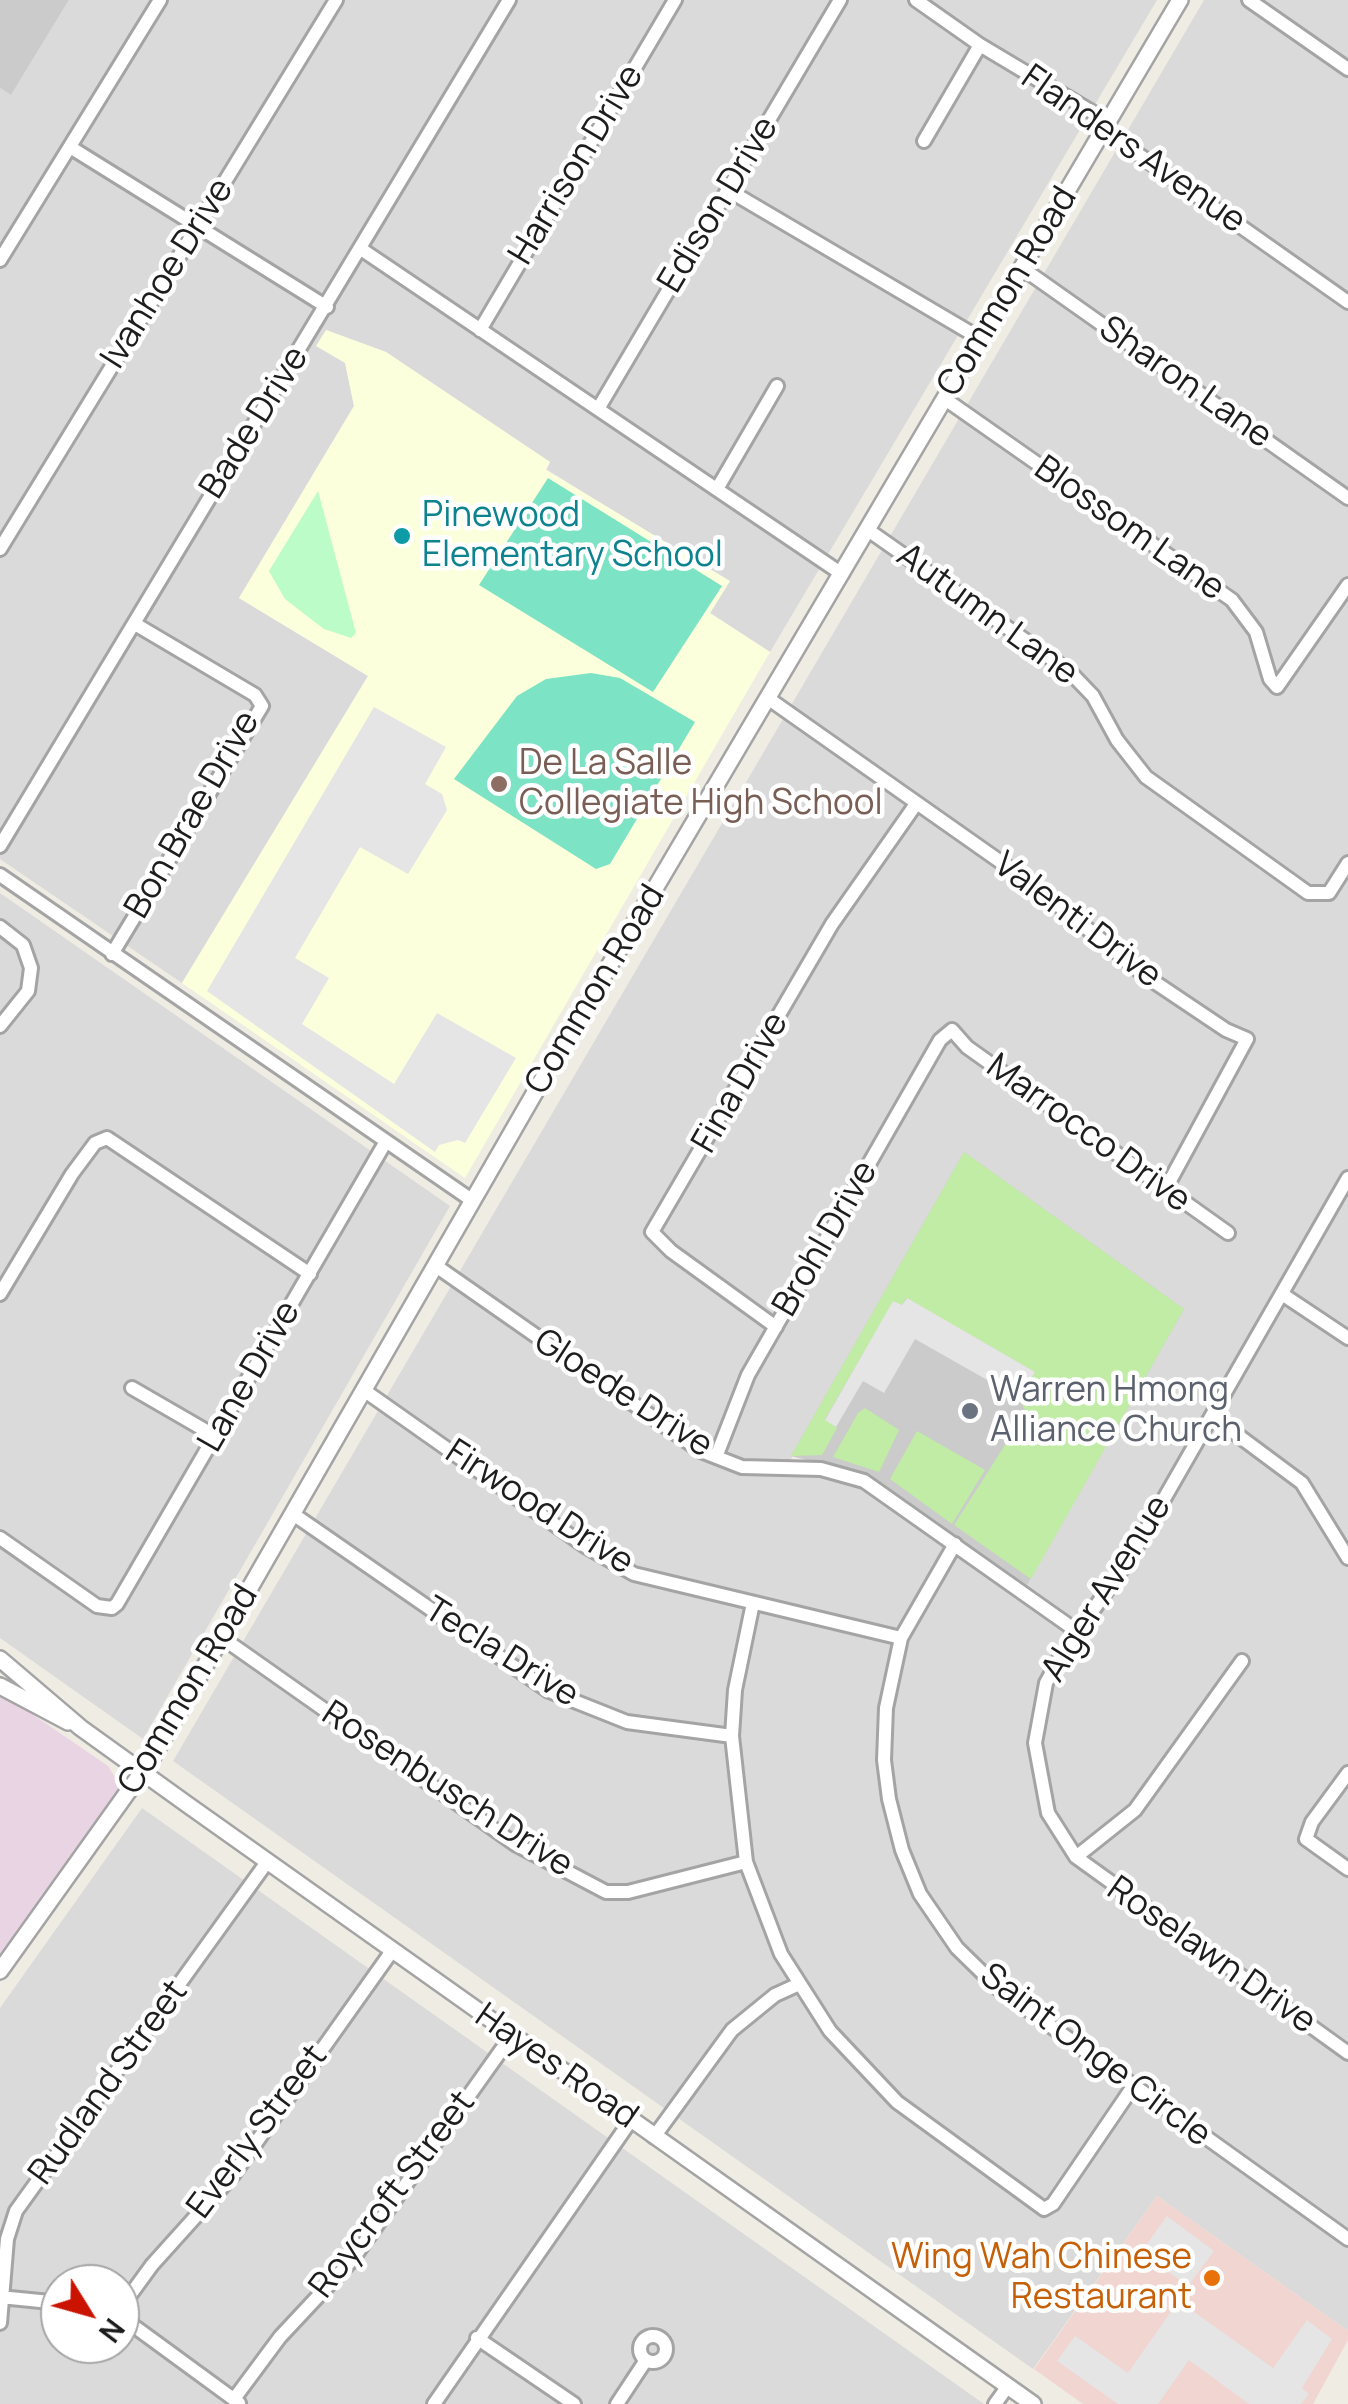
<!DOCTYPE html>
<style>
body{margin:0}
#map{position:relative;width:1348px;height:2404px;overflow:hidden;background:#efece3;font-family:Manrope,sans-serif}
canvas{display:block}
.north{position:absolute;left:40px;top:2264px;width:100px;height:100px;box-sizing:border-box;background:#fff;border:2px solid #a5a5a5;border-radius:50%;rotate:127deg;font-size:28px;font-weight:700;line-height:40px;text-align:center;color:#1d1d1d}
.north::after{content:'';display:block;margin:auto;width:35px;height:45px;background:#cb1400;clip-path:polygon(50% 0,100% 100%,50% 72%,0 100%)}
</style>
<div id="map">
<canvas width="1348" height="2404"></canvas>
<div class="north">N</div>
</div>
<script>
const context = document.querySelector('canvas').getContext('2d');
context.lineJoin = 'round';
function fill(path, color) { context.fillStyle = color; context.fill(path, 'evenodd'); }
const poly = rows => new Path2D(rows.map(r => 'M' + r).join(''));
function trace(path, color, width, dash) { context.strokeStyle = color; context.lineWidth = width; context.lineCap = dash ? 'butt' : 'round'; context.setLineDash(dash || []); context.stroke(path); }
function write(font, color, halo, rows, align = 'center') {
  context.font = font + ' Manrope,sans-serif'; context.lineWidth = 9; context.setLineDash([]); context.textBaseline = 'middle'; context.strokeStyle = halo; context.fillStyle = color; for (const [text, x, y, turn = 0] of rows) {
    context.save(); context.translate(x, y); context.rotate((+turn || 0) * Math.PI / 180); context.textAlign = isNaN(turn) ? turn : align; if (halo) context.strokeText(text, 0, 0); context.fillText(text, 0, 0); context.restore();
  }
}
fill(poly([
 [69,0,1157,0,770,652,710,613,729,582,546,469,550,462,386,352,326,330,345,362,354,406,239,598,368,676,182,983,0,859,0,88,11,95],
 [1204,0,1348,0,1348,2331,1157,2196,1033,2369,173,1761],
 [1184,1308,931,1518,869,1476,839,1467,789,1463,803,1436],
 [0,893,450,1206,143,1739,0,1638],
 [142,1808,984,2404,0,2404,0,2008],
 [60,2284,120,2284,120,2344,60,2344]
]), '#dbdada');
fill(poly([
 [1157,2196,1348,2331,1348,2340,1313,2404,1083,2404,1034,2369]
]), '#f1d5d1');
fill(poly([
 [0,1692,108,1766,119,1784,115,1798,0,1959]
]), '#e9d4e3');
fill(poly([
 [326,330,386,352,550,462,546,470,730,581,710,613,770,652,465,1178,182,983,368,676,239,598,354,406,345,363,316,346]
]), '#fcffdc');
fill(poly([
 [0,0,69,0,11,95,0,88],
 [964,1152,1184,1309,1027,1585,869,1476,791,1456]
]), '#cbcbcb');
fill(poly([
 [964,1152,1184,1309,1031,1579,954,1525,1026,1412,1019,1398,1035,1372,906,1298,902,1305,893,1302,825,1419,837,1428,822,1455,791,1456],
 [865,1408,899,1430,879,1472,833,1457,858,1413],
 [917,1431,985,1470,952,1524,890,1479]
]), '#c1eca5');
fill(poly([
 [318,491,356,633,351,638,324,629,285,599,269,571]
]), '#bcfcc8');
fill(poly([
 [548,478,722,586,653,692,479,585],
 [591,673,620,678,695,722,610,864,596,869,454,779,517,696,546,679]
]), '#7ce3c5');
fill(poly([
 [374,707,446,747,425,784,442,794,447,810,408,874,360,847,295,958,329,978,302,1024,394,1084,437,1013,516,1058,465,1143,458,1140,439,1145,435,1152,207,991],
 [907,1298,1035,1372,1019,1398,915,1339,884,1393,863,1381,836,1427,825,1420,893,1301,902,1305],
 [1167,2216,1214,2251,1188,2286,1141,2252],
 [1181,2297,1187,2307,1273,2368,1307,2320,1332,2339,1302,2388,1309,2394,1301,2404,1249,2404,1189,2360,1158,2404,1118,2404,1057,2361,1075,2336,1128,2373]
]), '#e5e5e5');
const minor = poly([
 [916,0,980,45,1092,112,1115,138,1348,302],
 [1249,0,1348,69],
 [924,141,980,45],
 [70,147,327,307],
 [728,190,981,339],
 [361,249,842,574],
 [0,260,160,0],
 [1022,268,1348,498],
 [480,330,675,0],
 [945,399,1232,600,1256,632,1270,679,1277,687,1348,585],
 [598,409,840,0],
 [717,489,777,386],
 [868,530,1069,671,1093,696,1117,740,1146,777,1308,893,1329,893,1348,863],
 [0,549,336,0],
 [769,699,1032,884,1147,977,1226,1030,1247,1039,1165,1190],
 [0,846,509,0],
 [0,875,473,1201],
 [0,927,23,945,31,968,28,991,0,1026],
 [112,954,262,706,255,695,135,624],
 [1348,1178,1133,1553,1059,1659,1046,1683,1035,1743,1048,1813,1076,1857,1348,2053],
 [436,1266,701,1451,742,1467,821,1469,864,1481,1078,1632],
 [0,1294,72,1174,95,1143,107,1138,310,1274],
 [1282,1294,1348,1338],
 [776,1327,671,1251,652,1232,832,924,916,804],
 [132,1388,215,1436],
 [365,1391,585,1546,634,1574,901,1638],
 [1212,1416,1302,1483,1348,1558],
 [716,1457,748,1375,940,1040,952,1030,967,1047,1228,1233],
 [293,1514,549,1691,627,1722,732,1736],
 [0,1538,97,1606,112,1608,117,1604,385,1143],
 [955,1544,901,1638,886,1708,884,1760,889,1799,902,1850,920,1894,957,1948,999,1989,1348,2239],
 [753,1603,735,1690,732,1736,746,1862,781,1954,830,2031,897,2102,1044,2209,1053,2204,1132,2088],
 [221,1637,515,1844,606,1892,628,1892,746,1862],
 [1348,1773,1312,1822,1306,1839,1348,1869],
 [1076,1857,1135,1810,1242,1661],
 [654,2137,732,2030,775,1995,797,1985],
 [0,2297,60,2303],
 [120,2309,152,2265,233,2175,392,1951],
 [120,2316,239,2403],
 [0,2323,7,2239,16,2211,267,1862],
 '640 2349a13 13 0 1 1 26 0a13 13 0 1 1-26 0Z',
 [477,2338,574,2404],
 [234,2399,280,2337,352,2260,512,2035],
 [434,2404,631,2120],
 [617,2404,646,2360],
 [995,2404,1008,2386]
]);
const tertiary = poly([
 [0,1659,81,1728,188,1805,1033,2404],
 [0,1686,68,1722],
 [0,1971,152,1758,553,1061,1180,0]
]);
trace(minor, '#a4a4a4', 18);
trace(tertiary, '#a4a4a4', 20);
trace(minor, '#fff', 12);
trace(tertiary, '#fff', 15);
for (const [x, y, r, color] of [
 [402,536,10,"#0f9aa8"],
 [499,784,10,"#8d6e63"],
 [970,1411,10,"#6b7280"],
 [1212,2278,10,"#e8710a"]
]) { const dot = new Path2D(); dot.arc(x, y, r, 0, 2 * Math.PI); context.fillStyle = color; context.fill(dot); trace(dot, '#fff', 4); }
write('35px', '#1d1d1d', '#fff', [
 ["Flanders Avenue",1133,150,35],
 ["Harrison Drive",577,165,-59],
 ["Edison Drive",719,205,-59],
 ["Ivanhoe Drive",168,274,-58],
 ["Common Road",1008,292,-59],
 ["Sharon Lane",1185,383,35],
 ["Bade Drive",255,423,-58],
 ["Blossom Lane",1129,529,35],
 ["Autumn Lane",987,615,36],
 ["Bon Brae Drive",193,815,-60],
 ["Valenti Drive",1077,921,37],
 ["Common Road",596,990,-59],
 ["Fina Drive",741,1083,-60],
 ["Marrocco Drive",1088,1134,36],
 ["Brohl Drive",826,1239,-60],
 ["Lane Drive",250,1377,-60],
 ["Gloede Drive",623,1394,33],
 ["Firwood Drive",539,1508,33],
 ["Alger Avenue",1107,1589,-58],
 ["Tecla Drive",501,1653,32],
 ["Common Road",189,1690,-59],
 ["Rosenbusch Drive",447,1790,33],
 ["Roselawn Drive",1211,1956,35],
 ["Saint Onge Circle",1095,2056,37],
 ["Hayes Road",556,2067,35],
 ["Rudland Street",109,2083,-54],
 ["Everly Street",258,2132,-53],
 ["Roycroft Street",393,2195,-53]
]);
write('35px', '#0d838f', '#fff', [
 ["Pinewood",422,516],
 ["Elementary School",422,556]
], 'left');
write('35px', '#785e54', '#fff', [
 ["De La Salle",519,764],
 ["Collegiate High School",519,804]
], 'left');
write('35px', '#5b616d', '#fff', [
 ["Warren Hmong",990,1391],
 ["Alliance Church",990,1431]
], 'left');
write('35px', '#c56008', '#fff', [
 ["Wing Wah Chinese",1192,2258],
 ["Restaurant",1192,2298]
], 'right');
</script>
